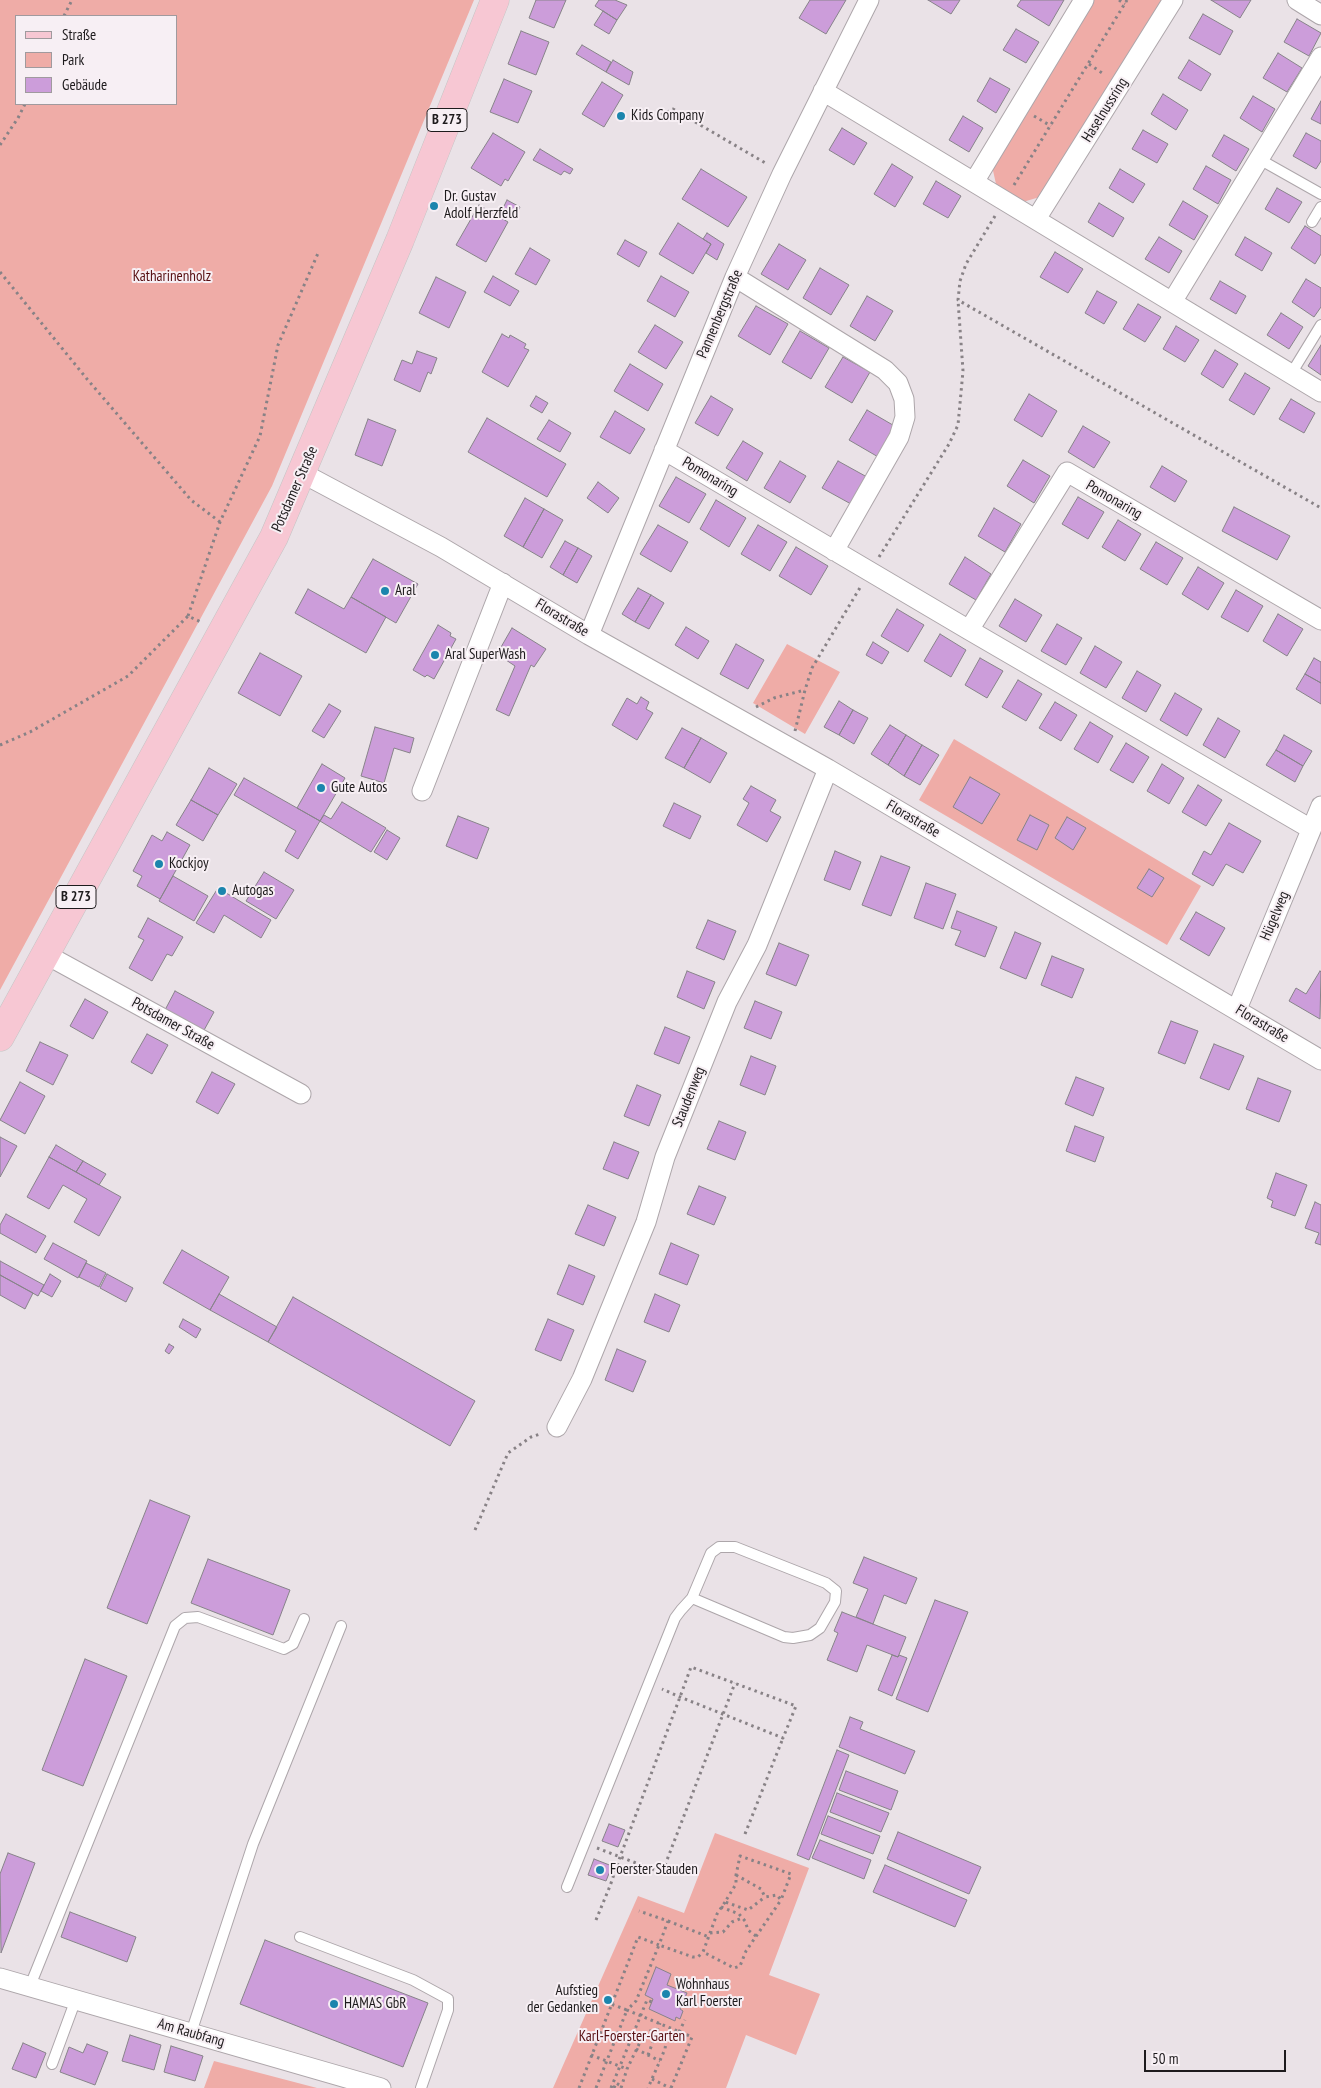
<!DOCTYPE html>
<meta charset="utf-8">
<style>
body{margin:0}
#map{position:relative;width:1321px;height:2088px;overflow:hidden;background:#eae2e7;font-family:"PT Sans Narrow",sans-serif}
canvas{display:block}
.legend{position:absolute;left:15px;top:15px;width:162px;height:90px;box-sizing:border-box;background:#f7eff4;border:1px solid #a09a9e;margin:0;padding:6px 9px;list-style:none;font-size:15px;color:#1e1b1d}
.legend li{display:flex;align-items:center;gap:10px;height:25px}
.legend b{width:25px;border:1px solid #a09a9e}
.scale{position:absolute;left:1144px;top:2050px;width:142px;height:22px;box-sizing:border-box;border:2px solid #1e1b1d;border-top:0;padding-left:6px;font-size:15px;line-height:18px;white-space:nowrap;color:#1e1b1d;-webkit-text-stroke:4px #f7eff4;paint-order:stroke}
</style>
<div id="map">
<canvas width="1321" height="2088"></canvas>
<ul class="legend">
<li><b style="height:6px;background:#f7c7d3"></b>Straße</li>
<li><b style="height:14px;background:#efaca7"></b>Park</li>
<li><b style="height:14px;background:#cc9dda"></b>Gebäude</li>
</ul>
<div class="scale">50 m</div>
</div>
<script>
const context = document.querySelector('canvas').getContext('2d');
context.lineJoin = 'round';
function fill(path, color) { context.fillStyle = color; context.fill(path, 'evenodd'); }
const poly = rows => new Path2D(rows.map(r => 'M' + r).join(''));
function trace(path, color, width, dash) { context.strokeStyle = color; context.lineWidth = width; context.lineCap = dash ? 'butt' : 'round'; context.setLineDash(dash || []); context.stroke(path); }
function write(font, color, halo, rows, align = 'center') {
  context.font = font + ' "PT Sans Narrow",sans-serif'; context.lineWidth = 4; context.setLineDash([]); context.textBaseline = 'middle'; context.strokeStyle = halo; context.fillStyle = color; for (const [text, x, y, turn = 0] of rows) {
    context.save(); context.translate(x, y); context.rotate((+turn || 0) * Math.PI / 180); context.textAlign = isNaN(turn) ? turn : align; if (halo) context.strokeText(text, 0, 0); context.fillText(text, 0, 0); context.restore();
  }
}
fill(poly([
 [0,0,474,0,272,486,0,990],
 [16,16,176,16,176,104,16,104],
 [1092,0,1163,0,1043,196,1023,202,996,184,992,166],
 [787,644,840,672,805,734,753,703],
 [954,739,1201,886,1167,945,919,800],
 [715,1833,809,1868,769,1975,820,1994,796,2055,746,2035,726,2088,553,2088,638,1896,684,1913],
 [214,2061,317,2088,204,2088]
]), '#efaca7');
const building = poly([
 [536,0,566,0,554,28,529,18,536,0],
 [599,0,615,0,627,5,617,20,595,6,599,0],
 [810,0,846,0,826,34,799,18,810,0],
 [928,0,960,0,951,14,928,0],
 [1021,0,1064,0,1049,26,1017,6,1021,0],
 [1211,0,1251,0,1240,18,1211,0],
 [603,11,617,20,609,34,594,25,603,11],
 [1203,14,1233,31,1220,55,1189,38,1203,14],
 [1297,19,1321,33,1309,56,1284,42,1297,19],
 [1016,29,1039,42,1026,63,1003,50,1016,29],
 [521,31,549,42,536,75,508,64,521,31],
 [582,45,611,62,606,72,576,54,582,45],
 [1278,53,1302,68,1287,92,1263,78,1278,53],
 [613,60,633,72,629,85,606,72,613,60],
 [1189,60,1211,74,1201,91,1178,78,1189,60],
 [990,78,1010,89,996,113,977,101,990,78],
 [504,79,532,91,518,123,490,112,504,79],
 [602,82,623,95,604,127,582,114,602,82],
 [1163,94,1188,110,1176,130,1151,114,1163,94],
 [1253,96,1275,109,1262,132,1240,118,1253,96],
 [1321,101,1321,124,1311,119,1321,101],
 [963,116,983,128,969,152,949,140,963,116],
 [842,128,867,143,854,165,829,150,842,128],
 [1143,130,1168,144,1157,163,1132,149,1143,130],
 [493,133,525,152,508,181,505,179,501,186,471,168,493,133],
 [1306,133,1321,141,1321,161,1316,169,1293,156,1306,133],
 [1224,135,1249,149,1236,171,1212,156,1224,135],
 [540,149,573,169,570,174,564,171,561,175,533,160,540,149],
 [892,164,913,177,895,207,874,194,892,164],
 [1206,166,1231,180,1218,204,1193,189,1206,166],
 [701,169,747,197,728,227,682,199,701,169],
 [1120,169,1145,184,1133,203,1109,188,1120,169],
 [936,181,961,196,948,218,923,204,936,181],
 [1277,188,1302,202,1289,223,1265,209,1277,188],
 [507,200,520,207,516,215,503,208,507,200],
 [1183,201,1208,216,1194,240,1169,225,1183,201],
 [1099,203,1124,218,1113,237,1088,222,1099,203],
 [479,205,508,222,486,262,456,245,479,205],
 [678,223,711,244,693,274,659,254,678,223],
 [1305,226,1321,236,1321,254,1315,264,1291,248,1305,226],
 [707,233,724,244,717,260,706,253,711,244,703,239,707,233],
 [1159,237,1182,251,1169,273,1145,259,1159,237],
 [1245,237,1272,253,1262,271,1235,255,1245,237],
 [625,240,647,252,639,267,617,254,625,240],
 [779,244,806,260,788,290,761,274,779,244],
 [530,248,550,260,536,285,515,274,530,248],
 [1055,252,1083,269,1068,293,1040,277,1055,252],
 [820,268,849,285,831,315,803,298,820,268],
 [493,276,519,291,510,306,484,292,493,276],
 [661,276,689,292,675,317,647,301,661,276],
 [436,277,466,292,449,328,419,313,436,277],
 [1306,279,1321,288,1321,307,1314,317,1292,302,1306,279],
 [1220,281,1246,296,1236,314,1210,299,1220,281],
 [1097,291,1117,302,1104,324,1085,313,1097,291],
 [867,296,893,311,875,341,850,326,867,296],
 [1138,304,1161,317,1145,342,1123,329,1138,304],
 [756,306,788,324,770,355,738,336,756,306],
 [1281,313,1303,327,1289,349,1267,335,1281,313],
 [655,325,683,342,666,369,638,352,655,325],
 [1176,326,1199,340,1185,362,1163,349,1176,326],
 [800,331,829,348,811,379,782,362,800,331],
 [502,334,509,338,510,335,526,344,524,348,529,350,508,387,482,372,502,334],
 [1321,345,1321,375,1308,366,1321,345],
 [1215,350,1238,364,1223,388,1201,374,1215,350],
 [417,351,437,358,431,374,428,372,420,392,394,380,402,360,412,364,417,351],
 [843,357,870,372,852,403,825,387,843,357],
 [630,364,663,384,648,411,614,391,630,364],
 [1245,373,1270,388,1254,415,1229,400,1245,373],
 [1029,394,1057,411,1042,437,1014,420,1029,394],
 [536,396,548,403,542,413,530,406,536,396],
 [711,396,733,409,718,436,695,423,711,396],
 [1291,399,1315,413,1304,433,1279,419,1291,399],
 [867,410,898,428,880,458,849,440,867,410],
 [615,411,645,429,630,454,600,437,615,411],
 [487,418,566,464,547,497,468,452,487,418],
 [368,419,396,430,382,466,355,455,368,419],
 [549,420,571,433,560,452,537,439,549,420],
 [1083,426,1110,442,1094,468,1068,452,1083,426],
 [743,441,763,453,747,481,726,468,743,441],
 [1023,460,1050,476,1034,503,1007,486,1023,460],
 [780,461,806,476,790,503,764,488,780,461],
 [838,461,867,477,851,504,822,488,838,461],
 [1162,466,1187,481,1175,502,1150,487,1162,466],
 [676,477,706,494,689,523,659,506,676,477],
 [598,482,619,498,608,513,587,498,598,482],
 [1078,497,1104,512,1088,539,1062,524,1078,497],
 [525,498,544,509,523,547,504,536,525,498],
 [716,500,746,518,729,547,700,529,716,500],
 [1234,507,1290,536,1277,560,1222,531,1234,507],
 [994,508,1021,524,1005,552,978,536,994,508],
 [544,509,563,520,542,558,523,547,544,509],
 [1118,520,1141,534,1125,561,1102,547,1118,520],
 [658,525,688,542,671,572,640,554,658,525],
 [758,525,787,542,770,571,741,554,758,525],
 [565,541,578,548,563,575,550,567,565,541],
 [1156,542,1183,558,1167,585,1140,569,1156,542],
 [796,547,828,566,811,595,779,576,796,547],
 [578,548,592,556,577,583,563,575,578,548],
 [965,557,991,574,976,600,949,584,965,557],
 [373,559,418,584,396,623,351,597,373,559],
 [1198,567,1224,583,1208,610,1182,594,1198,567],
 [638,588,651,595,635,622,622,614,638,588],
 [308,589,344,609,351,597,386,617,366,653,295,613,308,589],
 [1236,590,1263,606,1248,632,1221,617,1236,590],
 [651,595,664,603,649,629,635,622,651,595],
 [1015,599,1042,615,1026,642,999,626,1015,599],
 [897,609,924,625,908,652,881,636,897,609],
 [1278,614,1303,629,1287,656,1263,641,1278,614],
 [1057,624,1082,638,1066,665,1041,651,1057,624],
 [438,625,451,633,450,636,456,639,434,679,427,675,425,677,413,670,438,625],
 [686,627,709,641,698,659,675,645,686,627],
 [512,628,546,649,534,667,531,665,509,716,496,710,515,666,497,654,512,628],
 [940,634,966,650,951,677,924,661,940,634],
 [873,642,889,652,882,664,866,655,873,642],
 [736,644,764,660,748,689,720,674,736,644],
 [1095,646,1122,662,1106,688,1080,673,1095,646],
 [260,653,302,676,280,716,238,693,260,653],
 [980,658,1003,671,987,698,965,685,980,658],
 [1314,658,1321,662,1321,683,1305,674,1314,658],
 [1137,671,1161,685,1146,712,1122,698,1137,671],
 [1305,674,1321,683,1321,704,1296,689,1305,674],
 [1018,680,1042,694,1026,721,1002,707,1018,680],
 [1175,693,1202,709,1187,736,1160,720,1175,693],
 [641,697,649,702,646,709,653,713,637,740,612,725,627,698,637,704,641,697],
 [839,701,853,710,839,735,824,727,839,701],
 [1055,702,1077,715,1061,741,1039,728,1055,702],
 [329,704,341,711,324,738,312,731,329,704],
 [853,710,868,718,854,744,839,735,853,710],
 [1218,718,1240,731,1225,758,1203,745,1218,718],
 [1090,722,1113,736,1098,763,1074,749,1090,722],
 [890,725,906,735,888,765,871,754,890,725],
 [375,727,414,738,410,753,394,748,384,783,361,776,375,727],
 [682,728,701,738,684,768,665,758,682,728],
 [906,735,922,745,904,776,888,765,906,735],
 [1284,735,1312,751,1303,766,1276,750,1284,735],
 [701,738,727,753,710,783,684,768,701,738],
 [1126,743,1149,757,1133,783,1110,770,1126,743],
 [922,745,939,755,920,785,904,776,922,745],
 [1276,750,1303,766,1295,782,1266,765,1276,750],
 [322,764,345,778,320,821,297,808,322,764],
 [1162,764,1184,778,1169,804,1147,791,1162,764],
 [209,768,237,784,218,815,191,800,209,768],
 [970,777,1000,794,982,824,953,807,970,777],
 [244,778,320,821,298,859,285,851,296,831,234,795,244,778],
 [1198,785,1222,800,1206,826,1182,812,1198,785],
 [751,786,776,800,770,811,781,817,767,842,737,825,749,803,743,799,751,786],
 [191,800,218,815,203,841,176,825,191,800],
 [342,802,386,828,371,852,320,821,324,815,331,819,342,802],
 [674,803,701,816,690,839,663,826,674,803],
 [1030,815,1049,825,1037,850,1017,840,1030,815],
 [458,816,489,828,477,859,446,846,458,816],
 [1067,817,1086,828,1073,850,1055,838,1067,817],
 [1229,823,1261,841,1243,873,1226,864,1213,886,1192,874,1204,851,1211,855,1229,823],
 [387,830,400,838,387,860,374,852,387,830],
 [167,832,190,845,160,899,137,886,142,876,133,871,152,835,162,841,167,832],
 [835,851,861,862,850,890,824,880,835,851],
 [881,856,910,867,891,916,862,905,881,856],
 [1149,869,1164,878,1152,897,1137,888,1149,869],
 [264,872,294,890,276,919,246,901,264,872],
 [173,876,208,896,194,921,159,901,173,876],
 [926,883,956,894,943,929,914,918,926,883],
 [218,888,271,920,261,938,224,915,214,933,196,923,218,888],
 [957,911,997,927,985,957,955,945,961,931,951,928,957,911],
 [1196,912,1225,928,1209,956,1180,939,1196,912],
 [148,918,183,937,172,956,167,954,152,981,129,968,144,940,138,937,148,918],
 [708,920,736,931,724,960,696,948,708,920],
 [1015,932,1041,943,1026,979,1000,968,1015,932],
 [779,943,809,955,796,986,766,974,779,943],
 [1052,956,1084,969,1072,998,1041,985,1052,956],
 [687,971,715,982,704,1009,677,997,687,971],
 [1320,971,1321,972,1320,1019,1289,1001,1296,988,1306,994,1320,971],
 [175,991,214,1012,203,1032,165,1010,175,991],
 [85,999,108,1012,93,1039,70,1026,85,999],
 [755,1001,782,1012,771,1039,744,1028,755,1001],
 [1171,1021,1198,1031,1185,1064,1158,1053,1171,1021],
 [665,1027,690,1037,679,1064,654,1054,665,1027],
 [147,1034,168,1045,152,1074,131,1062,147,1034],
 [40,1042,68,1055,53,1085,26,1071,40,1042],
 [1214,1044,1244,1056,1229,1090,1200,1078,1214,1044],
 [751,1056,776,1066,765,1095,740,1085,751,1056],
 [212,1072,235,1084,218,1114,196,1102,212,1072],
 [1076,1077,1104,1088,1093,1116,1065,1104,1076,1077],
 [1258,1078,1291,1091,1279,1122,1246,1109,1258,1078],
 [20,1082,45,1096,25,1134,0,1120,20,1082],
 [637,1085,661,1095,649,1126,624,1116,637,1085],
 [719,1121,746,1132,735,1160,707,1149,719,1121],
 [1075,1126,1104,1137,1095,1162,1066,1151,1075,1126],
 [0,1137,17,1146,0,1177,0,1137],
 [614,1142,639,1152,628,1179,603,1169,614,1142],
 [56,1145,83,1161,76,1172,49,1157,56,1145],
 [49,1157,121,1197,99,1236,74,1222,87,1199,63,1185,49,1209,27,1197,49,1157],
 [83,1161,106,1174,99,1185,76,1172,83,1161],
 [1276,1173,1307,1185,1295,1216,1271,1207,1273,1201,1267,1198,1276,1173],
 [699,1186,726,1197,714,1225,687,1214,699,1186],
 [1315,1202,1321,1205,1321,1245,1315,1243,1319,1233,1305,1228,1315,1202],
 [588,1205,616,1217,604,1246,575,1234,588,1205],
 [6,1214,46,1236,36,1253,0,1233,0,1225,6,1214],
 [53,1243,87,1261,78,1278,44,1259,53,1243],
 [671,1243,699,1255,687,1285,659,1274,671,1243],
 [182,1250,229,1277,210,1310,163,1283,182,1250],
 [0,1261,44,1285,38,1296,0,1275,0,1261],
 [86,1263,106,1273,99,1287,79,1277,86,1263],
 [569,1265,595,1276,583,1305,557,1294,569,1265],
 [50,1274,61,1281,52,1297,41,1291,50,1274],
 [107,1274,133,1288,126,1302,100,1288,107,1274],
 [0,1275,33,1293,25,1309,0,1295,0,1275],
 [219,1294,277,1327,268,1342,210,1310,219,1294],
 [655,1294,680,1305,669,1332,644,1322,655,1294],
 [293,1297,475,1401,450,1446,268,1342,293,1297],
 [183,1319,201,1329,196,1338,179,1327,183,1319],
 [548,1319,574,1330,561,1361,535,1350,548,1319],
 [169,1344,174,1347,169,1354,165,1351,169,1344],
 [617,1349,646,1361,633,1392,605,1380,617,1349],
 [150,1500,190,1516,147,1624,107,1608,150,1500],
 [864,1557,917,1578,906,1604,884,1595,873,1624,856,1617,868,1589,853,1583,864,1557],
 [208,1559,290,1590,273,1635,191,1603,208,1559],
 [935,1600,968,1612,928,1712,896,1699,935,1600],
 [842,1612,906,1637,898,1657,867,1645,857,1672,827,1660,838,1633,834,1631,842,1612],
 [892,1655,898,1657,899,1655,907,1658,892,1696,878,1690,892,1655],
 [85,1659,127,1676,83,1786,42,1770,85,1659],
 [850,1717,863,1722,860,1729,915,1751,905,1774,839,1747,850,1717],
 [837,1750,849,1755,809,1860,797,1855,837,1750],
 [846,1771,898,1791,891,1810,839,1790,846,1771],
 [837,1793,889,1813,881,1832,830,1812,837,1793],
 [828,1816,880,1836,873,1854,821,1834,828,1816],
 [609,1824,625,1830,618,1847,602,1841,609,1824],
 [898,1832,981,1867,969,1894,887,1859,898,1832],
 [820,1840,871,1860,864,1879,812,1858,820,1840],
 [8,1853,35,1863,1,1953,0,1874,8,1853],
 [594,1859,612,1866,606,1881,588,1875,594,1859],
 [885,1865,967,1900,955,1927,873,1892,885,1865],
 [70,1912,136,1937,127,1962,61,1937,70,1912],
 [265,1940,428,2003,403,2067,240,2004,265,1940],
 [656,1967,671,1974,667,1985,687,1993,680,2009,683,2011,680,2019,676,2017,675,2021,649,2009,653,1999,645,1995,656,1967],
 [130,2035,161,2045,154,2070,122,2061,130,2035],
 [23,2043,46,2053,36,2078,12,2069,23,2043],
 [87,2044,108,2052,95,2085,60,2072,69,2047,83,2053,87,2044],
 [171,2046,203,2056,195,2081,164,2072,171,2046]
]);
fill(building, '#cc9dda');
trace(building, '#878389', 1);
const lane = poly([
 [1259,159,1321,194],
 [1312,222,1321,207],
 [1291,374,1321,325],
 [567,1887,675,1618,681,1610,692,1598,784,1637,793,1638,810,1635,820,1628,835,1602,836,1591,826,1583,735,1547,719,1547,711,1553,692,1598],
 [300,1937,413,1980,448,1999,448,2010,421,2088],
 [30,1986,175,1626,185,1618,198,1617,284,1649,293,1644,304,1619],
 [191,2033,253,1844,341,1626],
 [52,2064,76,1999]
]);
const street = poly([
 [1297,0,1321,15],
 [823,91,1321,392],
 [974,182,1084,0],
 [1036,219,1173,0],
 [735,277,885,370,898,383,904,399,905,417,899,437,834,551],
 [1172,302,1321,57],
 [664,450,969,630,1311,829],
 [302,473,441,547,589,635,828,769,1321,1060],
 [969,630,1067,472,1321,620],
 [589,635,735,277,782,174,869,0],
 [422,791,503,583],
 [45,954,301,1094],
 [1237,1009,1321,806],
 [557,1427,582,1379,646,1222,665,1157,727,1002,757,945,828,769],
 [0,1978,381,2088]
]);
const primary = poly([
 [0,1037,274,537,400,240,495,0]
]);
trace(lane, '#ada6aa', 12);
trace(street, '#ada6aa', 21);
trace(primary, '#c4c4c4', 29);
trace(poly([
 [1119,0,1125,4],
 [64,16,72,0],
 [1089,64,1105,75],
 [661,115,673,109,767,164],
 [1034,116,1051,126],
 [0,145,18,118,25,104],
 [1014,185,1127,0],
 [995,216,966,264,960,281,958,300,1321,508],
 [0,272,87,379,191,500,220,522],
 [879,557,949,444,958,425,963,371,958,300],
 [188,616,220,522,260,436,278,345,319,251],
 [756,707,774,698,805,690],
 [795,731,805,690,812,668,861,586],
 [0,745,30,732,128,676,188,616,201,622],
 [475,1530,508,1453,531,1437,540,1434],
 [745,1834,783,1738],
 [597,1848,662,1873,735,1683],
 [736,1875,761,1889,765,1897,777,1895,781,1900,791,1874,740,1856,736,1875,736,1884,725,1902,748,1910,765,1897],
 [725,1902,717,1914,703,1952,734,1968,740,1966,746,1951,781,1900],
 [721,1907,739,1914,745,1921,748,1930,756,1936],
 [596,1920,610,1886,620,1857,680,1697,691,1667,796,1706,783,1738,680,1697,662,1689],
 [668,1921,709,1937],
 [710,1933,723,1932,732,1922,742,1918],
 [679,2032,685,2020],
 [636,2049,660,2061],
 [591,2055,627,2069],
 [648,2055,660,2023],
 [652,2079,670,2088],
 [579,2088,638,1937,659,1945,668,1921,639,1911],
 [596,2088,627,2010,611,2004],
 [611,2088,647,2000,652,2002],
 [614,2088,616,2083,621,2086],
 [621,2088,627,2069,643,2036,650,2031,657,2031,663,2035,666,2042,665,2049,648,2088],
 [671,2088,692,2037,627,2010,636,2001,659,1945,693,1957,698,1957,703,1952]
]), '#888286', 3, [2.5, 4]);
trace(lane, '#fff', 10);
trace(street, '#fff', 19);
trace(primary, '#f7c7d3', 28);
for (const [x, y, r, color] of [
 [621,116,5,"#1b85ad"],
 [434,206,5,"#1b85ad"],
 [385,591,5,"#1b85ad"],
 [435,655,5,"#1b85ad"],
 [321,788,5,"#1b85ad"],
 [159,864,5,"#1b85ad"],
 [222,891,5,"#1b85ad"],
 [600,1870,5,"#1b85ad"],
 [666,1994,5,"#1b85ad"],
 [608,2000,5,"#1b85ad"],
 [334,2004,5,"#1b85ad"]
]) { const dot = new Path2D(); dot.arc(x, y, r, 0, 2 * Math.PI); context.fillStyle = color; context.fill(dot); trace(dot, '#f7eff4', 2); }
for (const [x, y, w] of [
 [447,120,40],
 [76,897,40]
]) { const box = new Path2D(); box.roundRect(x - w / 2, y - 11.5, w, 23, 4); context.fillStyle = '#f7eff4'; context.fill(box); trace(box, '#1e1b1d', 1); }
write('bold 14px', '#1e1b1d', null, [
 ["B 273",447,120],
 ["B 273",76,897]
]);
write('15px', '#1e1b1d', '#f7eff4', [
 ["Haselnussring",1105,110,-58],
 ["Pannenbergstraße",720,314,-67],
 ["Pomonaring",710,477,31],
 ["Potsdamer Straße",295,489,-66],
 ["Pomonaring",1114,500,30],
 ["Florastraße",562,618,31],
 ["Florastraße",913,819,30],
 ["Hügelweg",1275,916,-67],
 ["Potsdamer Straße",173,1024,29],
 ["Florastraße",1262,1024,31],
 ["Staudenweg",689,1097,-68],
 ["Am Raubfang",191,2033,16]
]);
write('15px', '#1e1b1d', '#f7eff4', [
 ["Kids Company",631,116],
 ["Dr. Gustav",444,197],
 ["Adolf Herzfeld",444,214],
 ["Aral",395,591],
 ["Aral SuperWash",445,655],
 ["Gute Autos",331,788],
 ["Kockjoy",169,864],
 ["Autogas",232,891],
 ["Foerster Stauden",610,1870],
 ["Wohnhaus",676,1985],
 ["Karl Foerster",676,2002],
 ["Aufstieg",598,1991,"right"],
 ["der Gedanken",598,2008,"right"],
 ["HAMAS GbR",344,2004]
], 'left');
write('15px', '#570f12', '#f7eff4', [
 ["Katharinenholz",172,277],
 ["Karl-Foerster-Garten",632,2037]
]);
</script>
